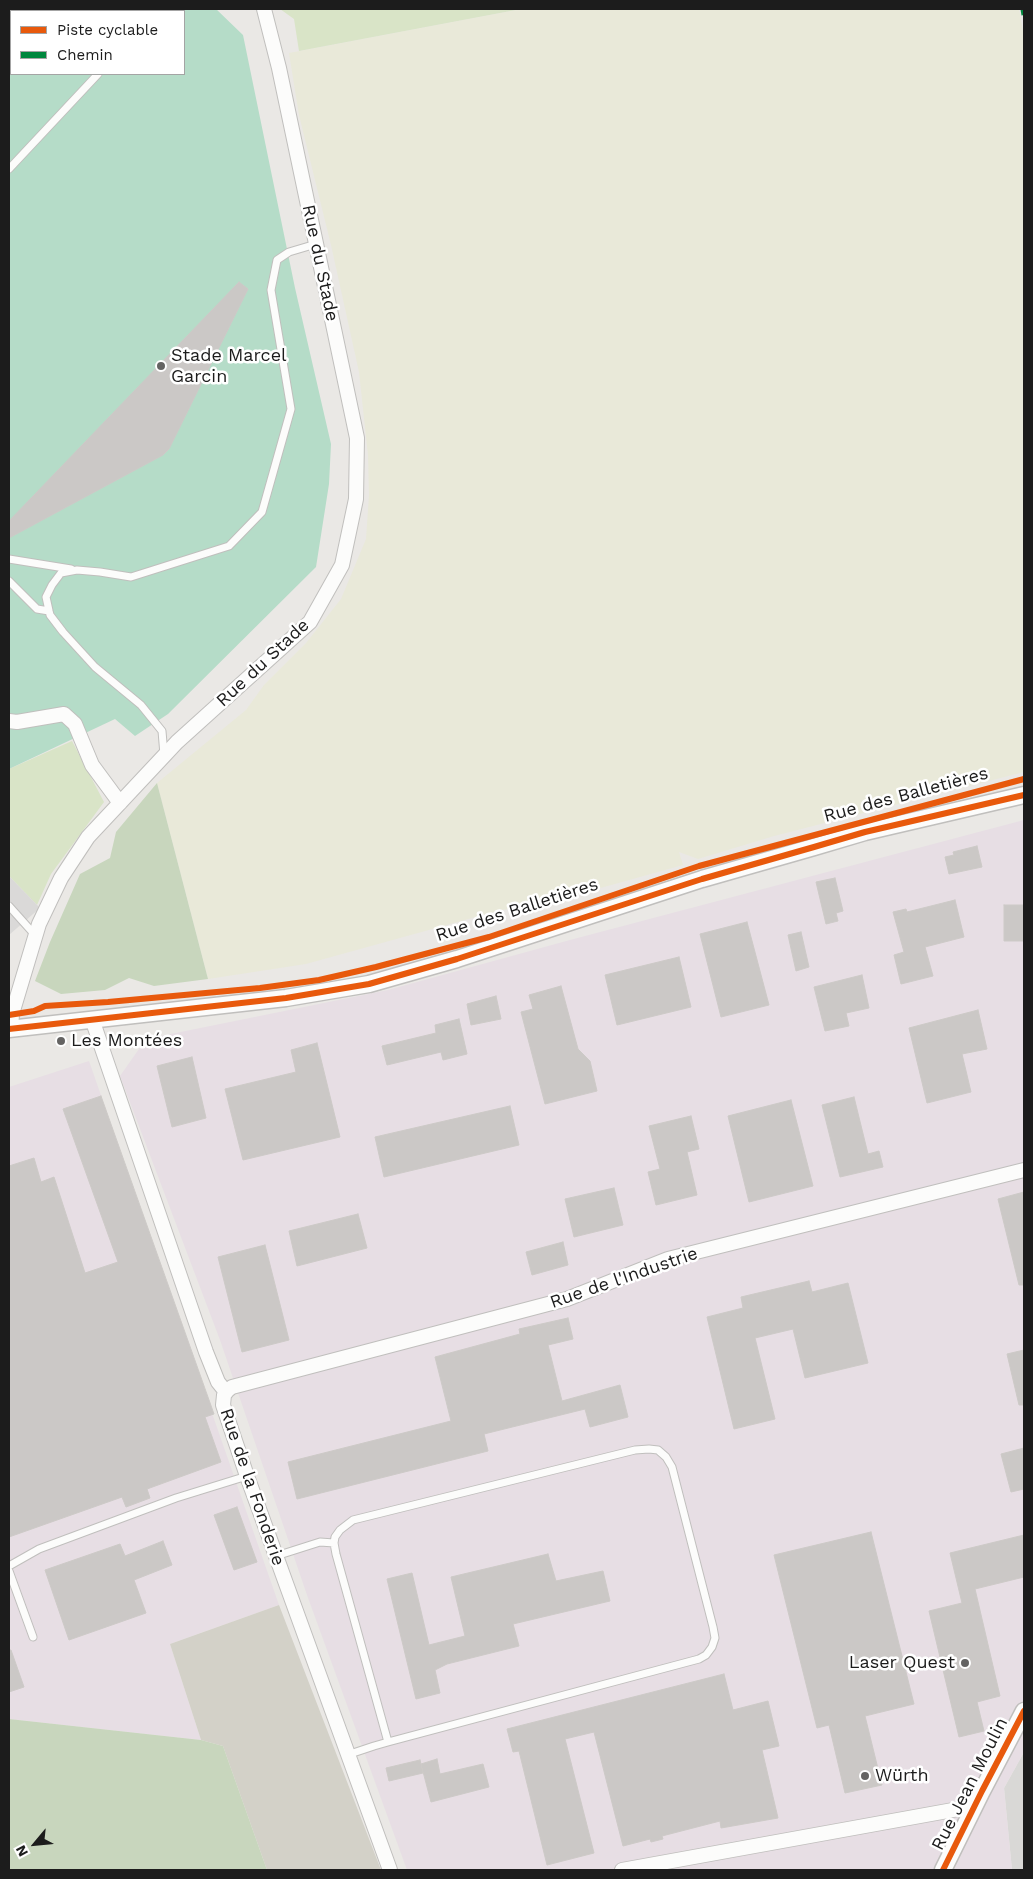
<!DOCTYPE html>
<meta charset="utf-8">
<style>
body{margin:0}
#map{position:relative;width:1033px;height:1879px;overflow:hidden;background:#eae8e5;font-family:"Work Sans",sans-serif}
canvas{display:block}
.frame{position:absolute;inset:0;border:10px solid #1c1c1c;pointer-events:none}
.legend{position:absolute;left:10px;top:10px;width:175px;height:65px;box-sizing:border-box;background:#fff;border:1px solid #a4a4a4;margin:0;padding:6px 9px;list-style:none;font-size:15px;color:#1c1c1c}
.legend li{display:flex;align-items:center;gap:10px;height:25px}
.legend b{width:25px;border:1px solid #a4a4a4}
.north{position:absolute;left:10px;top:1819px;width:50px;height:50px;-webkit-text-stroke:4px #fff;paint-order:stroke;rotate:242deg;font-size:14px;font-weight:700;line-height:20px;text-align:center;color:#1c1c1c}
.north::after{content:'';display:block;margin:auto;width:18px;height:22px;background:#1c1c1c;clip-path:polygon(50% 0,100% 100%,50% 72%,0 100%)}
</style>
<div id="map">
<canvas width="1033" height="1879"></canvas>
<div class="frame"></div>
<ul class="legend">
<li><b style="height:6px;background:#e8590c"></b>Piste cyclable</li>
<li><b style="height:6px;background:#00873e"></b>Chemin</li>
</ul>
<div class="north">N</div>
</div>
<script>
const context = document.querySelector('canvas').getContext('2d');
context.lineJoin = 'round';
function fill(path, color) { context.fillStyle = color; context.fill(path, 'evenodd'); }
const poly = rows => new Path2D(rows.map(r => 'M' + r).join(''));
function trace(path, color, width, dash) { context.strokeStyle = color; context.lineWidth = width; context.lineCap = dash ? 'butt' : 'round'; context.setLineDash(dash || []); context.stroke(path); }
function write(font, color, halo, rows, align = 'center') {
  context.font = font + ' "Work Sans",sans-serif'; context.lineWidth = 5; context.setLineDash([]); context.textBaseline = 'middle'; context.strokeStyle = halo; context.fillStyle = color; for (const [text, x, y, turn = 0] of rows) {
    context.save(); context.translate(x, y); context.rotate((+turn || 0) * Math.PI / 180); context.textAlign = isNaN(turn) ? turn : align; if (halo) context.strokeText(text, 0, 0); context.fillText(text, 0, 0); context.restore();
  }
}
fill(poly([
 [1024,1752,1024,1870,1012,1870,1004,1788]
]), '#d9d8d6');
fill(poly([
 [1024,820,1024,1752,1004,1788,1012,1870,407,1870,307,1595,220,1340,120,1076,146,1039,388,990,570,940],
 [89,1061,279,1605,170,1644,201,1740,9,1719,9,1087]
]), '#e7dee4');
fill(poly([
 [279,1605,381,1870,267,1870,223,1746,201,1740,170,1644]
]), '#d3d1c8');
fill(poly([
 [521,9,1019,9,1024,37,1024,772,774,836,698,859,679,852,683,865,536,906,501,910,306,964,208,979,157,783,246,710,264,685,306,643,341,599,366,539,369,495,368,455,359,372,331,245,299,115,289,53]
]), '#e9e9d9');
fill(poly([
 [280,9,521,9,299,51,294,19],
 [72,741,104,802,51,874,37,905,9,876,9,769]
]), '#d9e4c7');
fill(poly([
 [157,783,208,979,154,986,129,978,105,990,61,994,35,981,50,942,80,874,110,858,116,832],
 [9,1719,201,1740,223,1746,267,1870,9,1870]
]), '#c8d6bd');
fill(poly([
 [9,9,216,9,243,35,295,288,331,444,329,484,316,567,168,714,135,736,115,719,9,769],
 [11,11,184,11,184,74,11,74]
]), '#b5dcc8');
fill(poly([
 [9,876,40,908,9,935]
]), '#dad9d8');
const building = poly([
 [239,282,248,289,169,449,163,455,9,538,9,521,239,282],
 [977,846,982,867,949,874,945,857,954,855,953,852,977,846],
 [835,878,843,911,836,913,838,921,826,924,816,882,835,878],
 [955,900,964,937,925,947,933,976,901,984,894,955,904,952,893,912,906,909,907,912,955,900],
 [1004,905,1024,905,1024,941,1004,941,1004,905],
 [747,922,769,1005,721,1017,700,934,747,922],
 [801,932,809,967,796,971,788,935,801,932],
 [679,957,691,1007,617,1025,605,975,679,957],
 [862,975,869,1008,846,1013,849,1026,825,1031,814,987,862,975],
 [561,986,578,1049,590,1061,597,1091,545,1104,521,1012,533,1009,529,995,561,986],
 [496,996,501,1019,471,1025,467,1004,496,996],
 [978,1010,987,1049,962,1054,971,1092,927,1103,909,1028,978,1010],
 [459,1019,467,1054,443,1060,441,1052,387,1065,382,1046,436,1033,435,1025,459,1019],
 [317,1043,340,1137,243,1160,225,1089,296,1072,291,1050,317,1043],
 [192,1057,206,1118,172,1127,157,1066,192,1057],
 [101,1096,214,1414,205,1417,221,1462,147,1489,150,1498,126,1507,122,1497,9,1537,9,1166,34,1158,41,1182,54,1177,85,1273,118,1262,63,1109,101,1096],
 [854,1097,868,1154,879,1151,883,1167,840,1177,822,1105,854,1097],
 [791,1100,813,1186,749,1202,728,1116,791,1100],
 [510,1106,519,1145,384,1177,375,1137,510,1106],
 [691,1116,699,1149,687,1152,697,1195,656,1205,648,1172,660,1169,649,1126,691,1116],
 [614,1188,623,1225,574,1237,565,1199,614,1188],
 [1024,1192,1024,1285,1019,1285,998,1199,1024,1192],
 [358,1214,367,1248,297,1266,289,1231,358,1214],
 [563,1242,568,1265,532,1275,526,1252,563,1242],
 [265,1245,289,1340,242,1352,218,1257,265,1245],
 [809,1281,812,1292,848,1283,868,1363,805,1378,793,1329,755,1338,775,1419,734,1429,707,1317,743,1308,741,1297,809,1281],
 [568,1318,573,1339,548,1345,562,1401,620,1385,628,1417,590,1427,585,1409,484,1434,488,1451,297,1499,288,1462,451,1421,435,1357,520,1334,519,1329,568,1318],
 [1024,1350,1024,1405,1019,1405,1007,1354,1024,1350],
 [1024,1448,1024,1489,1011,1492,1001,1454,1024,1448],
 [237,1507,257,1562,234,1570,214,1515,237,1507],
 [871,1532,914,1704,865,1716,882,1785,845,1793,829,1725,817,1728,774,1555,871,1532],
 [1024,1535,1024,1577,975,1589,1000,1696,977,1702,984,1731,959,1737,929,1611,962,1603,950,1553,1024,1535],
 [163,1541,172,1565,134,1580,146,1613,69,1640,45,1570,120,1544,125,1556,163,1541],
 [548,1554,556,1581,603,1571,610,1601,513,1624,519,1646,447,1664,435,1670,440,1693,416,1699,387,1579,412,1573,429,1645,465,1636,451,1577,548,1554],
 [9,1650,11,1650,24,1687,9,1692,9,1650],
 [724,1674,733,1710,768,1701,779,1746,762,1750,778,1818,721,1828,720,1821,662,1836,663,1839,651,1842,650,1839,623,1846,594,1732,565,1739,594,1853,547,1865,519,1751,513,1752,507,1729,724,1674],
 [437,1759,440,1774,483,1764,489,1787,431,1802,421,1764,437,1759],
 [420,1760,423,1773,389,1781,386,1768,420,1760]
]);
fill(building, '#cbc8c6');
trace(building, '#cdcac7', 1);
const service = poly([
 [158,11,160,9],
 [9,169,98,74],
 [9,559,71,569],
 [9,581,37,609,49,611],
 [164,755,162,731,141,705,95,667,63,632,50,615,46,597,52,585,61,573,77,570,100,572,131,577,229,546,262,512,291,409,271,290,277,260,289,252,316,244],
 [9,906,35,935],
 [276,1556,320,1542,334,1543],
 [9,1566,39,1549,176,1498,247,1476],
 [9,1571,33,1637],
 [347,1755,374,1746,388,1742,699,1659,706,1655,712,1647,715,1638,713,1627,672,1467,666,1457,658,1450,649,1449,635,1450,353,1520,340,1530,335,1537,334,1543,336,1554,388,1742]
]);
const minor = poly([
 [9,721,17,722,64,714,75,724,92,765,120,803],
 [92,1019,206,1352,218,1382,226,1392],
 [11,1029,12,1014,39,924,61,878,88,837,177,742,310,622,342,565,356,499,357,438,279,68,264,9],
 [390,1870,247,1476,223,1405,224,1395,228,1390,232,1387,567,1299,668,1259,1024,1170],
 [622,1870,975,1806]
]);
const tertiary = poly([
 [9,1029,286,998,369,984,457,959,702,879,814,847,865,832,1024,795],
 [943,1870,982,1791,1024,1711]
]);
trace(service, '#c0bfbd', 9);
trace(minor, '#c0bfbd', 16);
trace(tertiary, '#c0bfbd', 19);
trace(service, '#fcfcfb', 7);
trace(minor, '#fcfcfb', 14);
trace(tertiary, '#fcfcfb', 16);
trace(poly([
 [1023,9,1024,15]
]), '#00873e', 5, [10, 5]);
trace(poly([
 [9,1015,34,1011,45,1006,108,1002,260,988,319,980,376,967,489,937,699,866,1024,779],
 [9,1029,286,998,369,984,457,959,702,879,814,847,865,832,1024,795],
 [943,1870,982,1791,1024,1711]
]), '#e8590c', 6);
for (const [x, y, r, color] of [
 [161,366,5,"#646362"],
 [61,1041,5,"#646362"],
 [965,1663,5,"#646362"],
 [865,1776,5,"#646362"]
]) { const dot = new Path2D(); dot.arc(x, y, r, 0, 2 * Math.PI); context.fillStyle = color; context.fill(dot); trace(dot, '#fff', 2); }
write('18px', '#1c1c1c', '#fff', [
 ["Rue du Stade",320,263,78],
 ["Rue du Stade",263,663,-43],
 ["Rue des Balletières",906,795,-15],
 ["Rue des Balletières",517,910,-18],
 ["Rue de l'Industrie",624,1278,-19],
 ["Rue de la Fonderie",252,1487,71],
 ["Rue Jean Moulin",970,1784,-63]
]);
write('18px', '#1c1c1c', '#fff', [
 ["Stade Marcel",171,356],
 ["Garcin",171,377],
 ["Les Montées",71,1041],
 ["Laser Quest",955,1663,"right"],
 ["Würth",875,1776]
], 'left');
</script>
